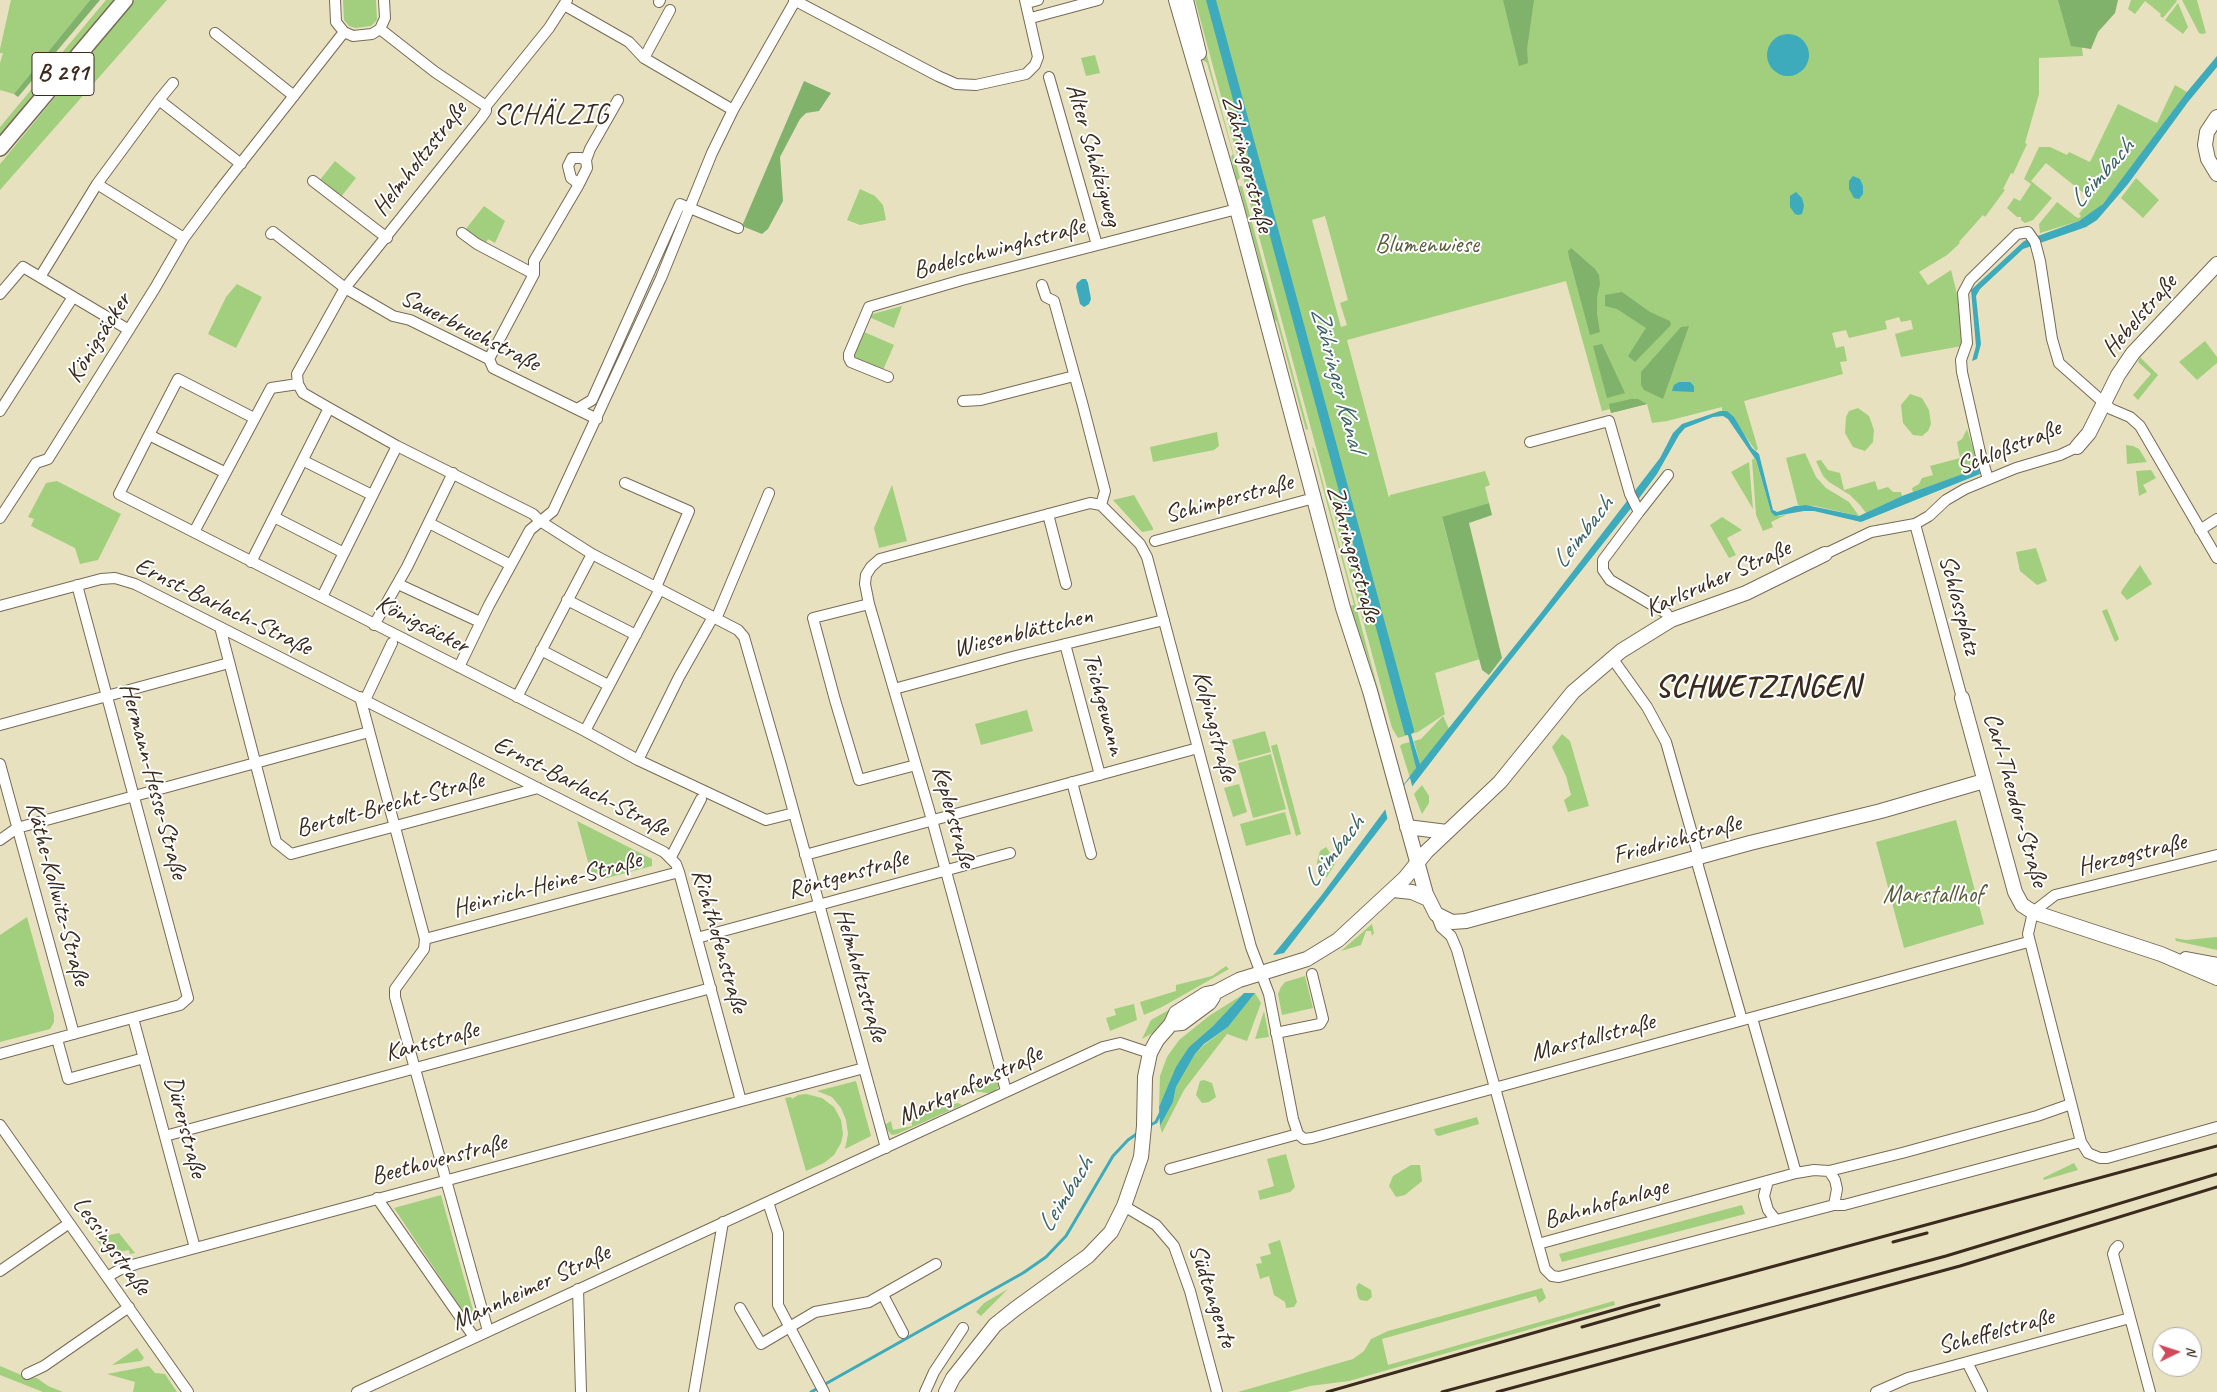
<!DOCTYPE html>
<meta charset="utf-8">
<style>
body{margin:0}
#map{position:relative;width:2217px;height:1392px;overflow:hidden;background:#e8e1bf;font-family:Caveat,sans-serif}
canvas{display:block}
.north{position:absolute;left:2152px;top:1327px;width:50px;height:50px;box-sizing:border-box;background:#fff;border:1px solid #b1aaa5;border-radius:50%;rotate:86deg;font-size:14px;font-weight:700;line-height:20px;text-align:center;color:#3b2a1e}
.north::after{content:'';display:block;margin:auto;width:18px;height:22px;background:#d1495b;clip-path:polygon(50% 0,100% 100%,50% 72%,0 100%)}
</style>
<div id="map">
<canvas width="2217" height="1392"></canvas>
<div class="north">N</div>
</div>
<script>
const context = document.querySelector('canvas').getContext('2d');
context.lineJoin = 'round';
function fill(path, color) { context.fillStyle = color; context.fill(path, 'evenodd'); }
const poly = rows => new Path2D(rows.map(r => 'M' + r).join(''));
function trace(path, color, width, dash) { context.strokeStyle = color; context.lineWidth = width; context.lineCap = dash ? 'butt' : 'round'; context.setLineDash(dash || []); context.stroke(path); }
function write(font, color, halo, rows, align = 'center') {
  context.font = font + ' Caveat,sans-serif'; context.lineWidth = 4; context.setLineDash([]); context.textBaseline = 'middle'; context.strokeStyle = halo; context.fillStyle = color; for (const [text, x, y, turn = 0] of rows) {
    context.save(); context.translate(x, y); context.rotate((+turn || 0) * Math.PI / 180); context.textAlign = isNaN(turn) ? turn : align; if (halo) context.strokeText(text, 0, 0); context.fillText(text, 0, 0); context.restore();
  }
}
fill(poly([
 [11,0,90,0,14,94,0,90,0,63,3,53,0,53,0,49],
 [106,0,114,0,0,136,0,127],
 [135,0,167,0,0,190,0,164],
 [343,0,376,0,377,20,371,26,355,28,349,26,344,20],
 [1192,0,1240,178,1237,181,1231,157,1233,154,1207,63,1203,60],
 [1195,0,2087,0,2076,3,2083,56,2039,58,2039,94,2025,143,2027,144,2013,174,2011,173,2003,189,2005,190,1985,217,1983,215,1959,242,1960,243,1947,255,1919,272,1928,285,1951,270,1961,310,1962,346,1901,357,1895,334,1913,329,1911,320,1901,322,1899,317,1885,321,1887,329,1862,335,1849,338,1846,330,1832,333,1836,348,1844,346,1847,361,1840,362,1843,374,1744,401,1758,449,1756,451,1727,411,1722,411,1722,407,1667,421,1652,423,1647,404,1611,413,1610,409,1602,411,1566,281,1347,340,1389,498,1390,495,1485,471,1490,485,1485,487,1489,503,1442,518,1480,659,1435,673,1445,714,1418,732,1398,738,1392,728],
 [1325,216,1348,300,1340,303,1347,325,1341,327,1312,220],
 [2131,0,2176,0,2177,1,2163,18,2160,16,2161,14,2145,1,2135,14,2128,9],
 [2182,0,2197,0,2206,33,2202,34,2199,33],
 [2178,3,2188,27,2183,34,2165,20],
 [1095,55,1100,73,1086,76,1081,58],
 [2175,85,2187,92,2139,158,2103,204,2093,213,2079,221,2040,233,2039,224,2057,202,2076,217,2079,218,2081,216,2079,214,2091,199,2046,163,2031,181,2052,198,2033,220,2025,223,2021,220,2021,217,2017,217,2007,208,2014,198,2020,201,2031,184,2024,179,2039,147,2050,147,2067,155,2069,152,2090,162,2118,104,2157,123],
 [335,161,356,178,340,198,319,181],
 [2136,178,2159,200,2143,218,2121,198],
 [1239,186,1242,186,1308,429,1306,430,1277,322,1272,317,1261,268],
 [860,189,875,196,883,205,886,220,860,225,847,220],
 [484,206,505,221,495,243,488,239,486,243,465,230],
 [237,284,262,297,236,348,208,334,226,297],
 [902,306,894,328,869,317,869,315],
 [862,331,894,345,883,370,855,359,854,356,854,351],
 [2205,341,2217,357,2217,363,2197,380,2179,362],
 [2140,357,2158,375,2138,400,2133,395,2151,374,2138,362],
 [1910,394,1922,398,1929,410,1931,424,1928,431,1922,436,1913,435,1903,423,1901,405],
 [1858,408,1869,416,1874,430,1873,442,1865,451,1853,447,1845,433,1846,417,1849,411],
 [1967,429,1979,468,1913,492,1912,488,1919,484,1922,478,1933,475,1930,466,1960,458,1957,442,1962,439],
 [1217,432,1219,446,1214,450,1153,462,1150,447],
 [2126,445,2133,446,2139,449,2147,462,2127,464],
 [1312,447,1314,449,1386,719,1385,720,1369,661,1350,606,1354,605],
 [1805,453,1816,477,1826,488,1849,502,1859,516,1815,506,1798,505,1786,458],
 [1755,458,1771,512,1780,516,1788,514,1771,522,1773,527,1763,531,1756,515,1752,460],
 [1821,460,1828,470,1840,473,1844,490,1875,481,1878,490,1888,487,1893,492,1901,492,1902,496,1866,513,1860,505,1850,495,1829,482,1823,476,1816,461],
 [1749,462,1753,509,1731,472],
 [2151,470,2156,478,2143,485,2147,492,2139,496,2136,471],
 [57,481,121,514,98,560,80,564,75,548,31,526,34,519,28,517,46,483],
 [892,485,907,541,879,548,874,528],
 [1134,495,1153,528,1153,530,1142,532,1113,500],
 [1722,517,1742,530,1727,538,1736,555,1729,558,1710,525],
 [2036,548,2047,581,2037,585,2020,571,2016,552],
 [2140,565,2152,584,2127,600,2121,593,2122,590],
 [2107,609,2119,639,2115,642,2102,611],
 [1027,710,1033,731,981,745,975,724],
 [1443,716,1449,729,1420,764,1414,741,1421,739],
 [1265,731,1271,752,1238,761,1232,740],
 [1562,734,1570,741,1589,806,1568,812,1564,800,1571,795,1566,776,1552,747],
 [1410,742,1416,768,1410,778,1400,746,1402,744],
 [1277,744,1301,834,1296,836,1271,746],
 [1271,754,1286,809,1253,818,1238,763],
 [1239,784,1247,812,1233,817,1224,788],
 [1422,785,1429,796,1429,803,1422,814,1414,794],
 [1285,812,1291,834,1246,846,1240,824],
 [1956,820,1984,924,1904,948,1876,842],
 [577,821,652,859,652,866,603,879,591,873],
 [1326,847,1336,862,1327,877,1319,875,1317,862,1320,851],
 [27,917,54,1015,54,1022,50,1029,0,1042,0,935],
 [1372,924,1374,933,1372,936,1371,931,1366,931,1361,945,1341,951],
 [2217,937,2217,950,2176,941,2175,938,2186,940],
 [1226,966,1229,969,1162,1007,1144,1015,1140,1002,1176,991,1176,985,1212,976],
 [1305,976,1313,1008,1282,1015,1278,994,1281,987,1285,982],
 [1199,993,1171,1012,1154,1032,1142,1039,1151,1020],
 [1255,993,1261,1003,1247,1041,1227,1034,1184,1090,1162,1133,1160,1126,1173,1102,1176,1087,1195,1054,1204,1045,1228,1027],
 [1242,995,1213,1026,1189,1047,1159,1107,1160,1076,1167,1057,1179,1040,1209,1016],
 [1134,1004,1137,1020,1110,1031,1106,1018,1116,1015,1114,1009],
 [1264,1011,1269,1037,1255,1039],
 [1204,1080,1212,1083,1216,1097,1209,1102,1202,1103,1196,1095,1200,1081],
 [856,1081,871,1136,845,1149,848,1134,846,1120,841,1108,832,1097,817,1091],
 [1000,1081,1000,1085,994,1092,987,1093,968,1090],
 [806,1094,822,1098,834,1107,841,1120,843,1134,841,1143,834,1155,824,1163,806,1171,785,1098,791,1097,792,1099,798,1095],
 [958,1103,962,1105,897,1134,892,1135,886,1129,886,1124,891,1121,893,1130,912,1126,911,1116],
 [1477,1117,1479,1124,1439,1136,1436,1135,1434,1129],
 [1286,1154,1295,1187,1290,1192,1260,1200,1258,1191,1274,1186,1267,1159],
 [2074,1163,2078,1170,2044,1180,2043,1178],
 [1411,1165,1420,1165,1422,1181,1405,1195,1396,1197,1389,1186,1393,1176],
 [441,1195,457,1253,475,1317,468,1319,394,1208],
 [1742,1205,1745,1214,1562,1262,1559,1254],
 [119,1233,135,1253,130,1254,129,1250,118,1252,118,1256,110,1258,95,1238],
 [1280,1240,1297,1302,1294,1307,1286,1308,1285,1302,1274,1295,1269,1276,1260,1279,1256,1264,1262,1263,1260,1257,1271,1254,1268,1244],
 [1359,1283,1371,1290,1372,1297,1367,1301,1360,1300,1358,1297,1356,1287],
 [1542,1288,1546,1298,1539,1303,1536,1296,1382,1339,1388,1365,1614,1301,1615,1305,1349,1381,1310,1386,1288,1392,1238,1392,1353,1359,1364,1351,1371,1339,1388,1331],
 [1008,1289,981,1316,976,1312,984,1303],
 [137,1348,144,1358,141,1361,112,1365],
 [0,1366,26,1377,37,1378,48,1386,63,1392,43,1392,0,1375],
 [149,1366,155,1373,165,1374,177,1392,133,1392,135,1382,107,1374]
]), '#a1cf7d');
fill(poly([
 [90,0,100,0,18,97,14,94],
 [1503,0,1534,0,1527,49,1528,63,1519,66],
 [2058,0,2118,0,2115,13,2098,32,2091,49,2071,46],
 [804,81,831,93,819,111,806,113,800,119,780,157,783,201,768,229,762,234,742,226],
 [1571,248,1595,269,1599,275,1600,284,1597,297,1597,314,1600,332,1590,335,1569,257,1568,251],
 [1622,292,1650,312,1670,321,1671,325,1635,362,1628,356,1646,328,1617,309,1605,306,1605,295],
 [1689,326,1663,399,1644,390,1641,385,1641,372,1681,327],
 [1602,344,1625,393,1607,398,1593,346],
 [1631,399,1638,399,1647,404,1611,413,1609,404],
 [1489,503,1492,515,1469,523,1502,658,1489,675,1482,670,1442,517]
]), '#80b26c');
fill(poly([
 [1206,0,1216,0,1414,730,1414,732,1411,734,1420,764,1541,613,1660,458,1673,433,1682,424,1720,411,1727,411,1734,417,1752,448,1759,454,1773,510,1777,512,1795,506,1806,505,1859,516,1902,496,1979,468,1980,474,1861,522,1814,511,1804,511,1775,516,1771,512,1756,460,1728,419,1723,416,1713,417,1685,428,1679,435,1657,474,1640,497,1481,697,1284,953,1275,955,1273,955,1321,896,1416,768,1408,735,1405,735],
 '1767 55a21 21 0 1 1 42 0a21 21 0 1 1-42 0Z',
 [2217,56,2217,67,2188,102,2128,184,2097,220,2086,227,2023,249,1980,289,1976,296,1981,344,1977,359,1972,361,1976,346,1971,290,2024,241,2079,221,2103,204,2187,92],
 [1853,176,1860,179,1863,186,1863,194,1859,199,1854,198,1849,189,1849,181],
 [1796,192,1802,198,1804,206,1802,214,1798,215,1795,214,1790,207,1790,196],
 [1082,279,1086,279,1088,283,1091,299,1089,304,1084,307,1080,304,1076,287,1077,283],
 [1679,382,1690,382,1694,386,1694,392,1672,391,1674,385],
 [1244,993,1255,993,1228,1027,1204,1044,1195,1054,1176,1087,1173,1102,1160,1126,1159,1107,1176,1067,1189,1047,1213,1026]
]), '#3dabbb');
fill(poly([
 [1410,778,1413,789,1388,821,1385,808]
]), '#e8e1bf');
trace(poly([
 [1147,1127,1156,1122,1161,1112],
 [811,1392,1023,1273,1046,1257,1066,1236,1113,1156,1128,1140,1138,1133]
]), '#3dabbb', 3);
const street = poly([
 [335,0,336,22,344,32,353,36,372,34,380,29,385,18,384,0],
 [567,0,549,28,486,106,486,111,481,118,345,288,297,374,298,384,303,393,329,408,397,446,533,514,540,521,592,554,738,630,744,637,780,762,886,1148],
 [794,0,938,76,956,84,976,85,1026,74,1035,65,1038,57,1025,0],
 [659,2,660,0],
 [1027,3,1038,0],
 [1031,18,1098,0],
 [380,29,435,72,486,106],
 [215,33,294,96],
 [644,58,670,10],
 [1049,77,1097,245],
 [159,100,173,83],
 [733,110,795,1],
 [313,181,387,238],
 [97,184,184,238],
 [579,184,571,178,568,166,572,158,581,158,586,160],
 [462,233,477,244,534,274],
 [271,234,273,232,345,288,393,316,410,320,489,359,493,368,597,419],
 [40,277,97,184,159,100,241,164],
 [1042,285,1046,297,1054,301,1083,406,1105,491,1101,505],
 [0,294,23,267,129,330],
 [489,359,534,274,534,261,578,186,587,168,586,160,590,149,618,100],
 [888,377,851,362,849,358,849,354,869,307,962,280,1237,209],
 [963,401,981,400,1074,376],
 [577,409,592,400,680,204,738,228],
 [0,411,73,297],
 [149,435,178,379,254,418],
 [1530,442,1609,421,1630,494,1639,512,1603,560,1603,570,1610,580,1666,613,1671,620],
 [304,461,372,495],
 [224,472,149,435,119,494,585,731,638,760,766,820,794,813],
 [1988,479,1980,452,1962,372,1961,360,1967,343,1963,293,1970,280,2017,234,2028,232,2035,242,2040,261,2052,339,2059,363,2111,409,2130,417,2140,426,2217,558],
 [625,483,689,511,656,587],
 [1639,512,1668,475],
 [1048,514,1066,584],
 [274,517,344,553],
 [0,518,36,463,48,459,155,288,184,238,219,191,344,32],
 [429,523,511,565],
 [1915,524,1962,698],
 [2200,530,2217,519],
 [194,532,271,388,298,384],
 [1155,541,1314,498],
 [1825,554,1871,532,1915,524,1929,516,1946,500,1965,489,2016,468,2060,455,2077,447],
 [251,562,329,408],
 [398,584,480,622],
 [322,597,397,446],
 [567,600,636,635],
 [869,604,813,618,835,700,859,780,916,765],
 [0,606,101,579,115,578,135,584,664,852,676,864,679,872,741,1101],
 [716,619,769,493],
 [374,625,407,567,453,473],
 [220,627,276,842,291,854,538,788],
 [1065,644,1100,775],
 [541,650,608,685],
 [1612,658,1647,707,1666,742,1697,851,1698,866,1742,1020],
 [459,667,489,605,530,530,553,511,661,278,712,153,733,110,644,58,629,42,564,5],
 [894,689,1016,656,1164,620],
 [360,697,425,939,424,949,395,989,395,997,488,1331],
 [517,697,592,554],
 [365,700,392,643],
 [0,725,229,663],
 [585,731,660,589],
 [638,760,679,677,713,617],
 [0,764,74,1034],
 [1072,782,1091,854],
 [0,840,17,828,369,732],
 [805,855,1198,748],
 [2217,855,2055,895,2033,912,2028,934,2081,1142,2088,1153,2100,1158,2107,1158,2217,1127],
 [671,857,701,799],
 [1436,914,1441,927,1451,936,1457,950,1545,1269,1552,1276,1559,1277,1834,1205,1844,1205,2081,1142],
 [697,938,1010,853],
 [425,939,679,872],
 [133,1018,195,1248],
 [1752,1018,1796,1173],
 [1276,1033,1320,1024,1323,1019,1312,974],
 [57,1039,68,1079,144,1058],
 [0,1054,180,1005,188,998,77,585],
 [1006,1091,932,820,869,604,865,584,866,575,871,567,880,559,1090,503,1101,505,1140,544,1147,557,1251,947,1269,994,1293,1119,1298,1134],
 [0,1125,188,1392],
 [1298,1134,1304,1139,1312,1138,2028,942],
 [165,1136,711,988],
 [1170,1169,1298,1134],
 [1829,1171,1835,1180,1837,1189,1834,1205],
 [1768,1181,1764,1196,1768,1210,1776,1220],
 [377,1198,474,1337],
 [768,1202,778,1233,778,1305,824,1392],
 [1124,1206,1156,1225,1174,1246,1190,1291,1217,1392],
 [1538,1244,1796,1173,1814,1170,1829,1171,1902,1153,2037,1116,2071,1104],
 [2118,1246,2115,1249,2113,1254,2150,1392],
 [0,1271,68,1224],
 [107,1277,119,1270,136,1264,864,1068],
 [578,1289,581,1392],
 [883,1295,903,1333],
 [740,1308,761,1344,815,1312,869,1302,936,1264],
 [1967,1362,1982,1392],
 [27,1374,44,1366,129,1307],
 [357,1392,1103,1047,1120,1043,1150,1053],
 [694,1392,723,1222],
 [925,1392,934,1372,963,1328],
 [1876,1392,1908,1378,2130,1318]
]);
const secondary = poly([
 [1176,0,1237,209,1343,608,1370,691,1426,894,1436,914,1452,922,1466,921,1750,843,1881,811,1984,781],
 [1186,0,1199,53],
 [2217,117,2207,132,2205,145,2208,159,2217,174],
 [2077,447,2089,433,2118,375,2133,353,2217,264],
 [1962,698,2015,892,2022,905,2033,912,2161,954,2217,978],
 [1407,827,1447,832],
 [1393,890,1412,892,1428,899],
 [2186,959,2217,965],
 [1171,1024,1182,1023,1209,1003,1213,997],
 [946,1392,953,1378,995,1325,1015,1309,1088,1256,1111,1232,1124,1206,1141,1157,1144,1126,1145,1077,1150,1053,1157,1040,1171,1024,1176,1013,1206,994,1216,992,1239,980,1307,959,1338,940,1405,878,1426,852,1500,782,1573,692,1621,651,1671,620,1746,593,1825,554]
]);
const primary = poly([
 [0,148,125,0]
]);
trace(street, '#786a56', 12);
trace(secondary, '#786a56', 16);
trace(primary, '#786a56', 18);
trace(street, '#fff', 10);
trace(secondary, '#fff', 14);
trace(primary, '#fff', 15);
trace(poly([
 [1893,1242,1927,1233],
 [1582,1327,1659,1305],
 [1327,1392,1631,1305,2217,1146],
 [1442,1392,1946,1256,2217,1174],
 [1497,1392,1960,1266,2217,1187]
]), '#3b2a1e', 3);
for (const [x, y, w] of [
 [63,74,62]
]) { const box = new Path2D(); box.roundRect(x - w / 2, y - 21.5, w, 43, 4); context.fillStyle = '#fff'; context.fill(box); trace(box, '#3b2a1e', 1); }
write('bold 24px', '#3b2a1e', null, [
 ["B 291",63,74]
]);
write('25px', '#3b2a1e', '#fff', [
 ["Alter Schälzigweg",1093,155,74],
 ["Helmholtzstraße",420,159,-52],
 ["Zähringerstraße",1247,164,75],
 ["Bodelschwinghstraße",999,249,-15],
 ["Hebelstraße",2140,316,-49],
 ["Sauerbruchstraße",470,331,27],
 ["Königsäcker",99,338,-58],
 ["Schloßstraße",2009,448,-22],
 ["Schimperstraße",1229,499,-15],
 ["Zähringerstraße",1353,554,74],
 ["Karlsruher Straße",1718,579,-24],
 ["Schlossplatz",1959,605,75],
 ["Ernst-Barlach-Straße",223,607,26],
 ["Königsäcker",422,625,27],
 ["Wiesenblättchen",1023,633,-14],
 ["Teichgewann",1103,704,75],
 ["Kolpingstraße",1214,726,75],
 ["Hermann-Hesse-Straße",153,781,75],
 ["Ernst-Barlach-Straße",581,787,27],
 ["Carl-Theodor-Straße",2015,800,74],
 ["Bertolt-Brecht-Straße",390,805,-15],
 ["Keplerstraße",953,817,74],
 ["Friedrichstraße",1677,840,-15],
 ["Herzogstraße",2132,855,-14],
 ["Röntgenstraße",848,875,-16],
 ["Heinrich-Heine-Straße",547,885,-15],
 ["Käthe-Kollwitz-Straße",57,894,75],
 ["Richthofenstraße",719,941,74],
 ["Helmholtzstraße",860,975,74],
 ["Marstallstraße",1593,1038,-15],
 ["Kantstraße",432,1042,-15],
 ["Markgrafenstraße",970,1086,-25],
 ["Dürerstraße",185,1127,75],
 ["Beethovenstraße",439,1160,-15],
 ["Bahnhofanlage",1606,1204,-16],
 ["Lessingstraße",111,1246,54],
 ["Mannheimer Straße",531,1288,-25],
 ["Südtangente",1212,1296,72],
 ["Scheffelstraße",1996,1332,-15]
]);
write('25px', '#5a5c3a', '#fff', [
 ["Blumenwiese",1427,245],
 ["Marstallhof",1933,895]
]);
write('italic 26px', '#3c6465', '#fff', [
 ["Leimbach",2102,174,-48],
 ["Zähringer Kanal",1337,379,75],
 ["Leimbach",1583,533,-52],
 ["Leimbach",1334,852,-52],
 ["Leimbach",1066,1195,-58]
]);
context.letterSpacing = '1px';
write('28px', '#3b2a1e', '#fff', [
 ["SCHÄLZIG",551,116]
]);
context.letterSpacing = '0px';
context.letterSpacing = '1px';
write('bold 30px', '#3b2a1e', '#fff', [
 ["SCHWETZINGEN",1758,688]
]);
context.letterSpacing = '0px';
</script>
